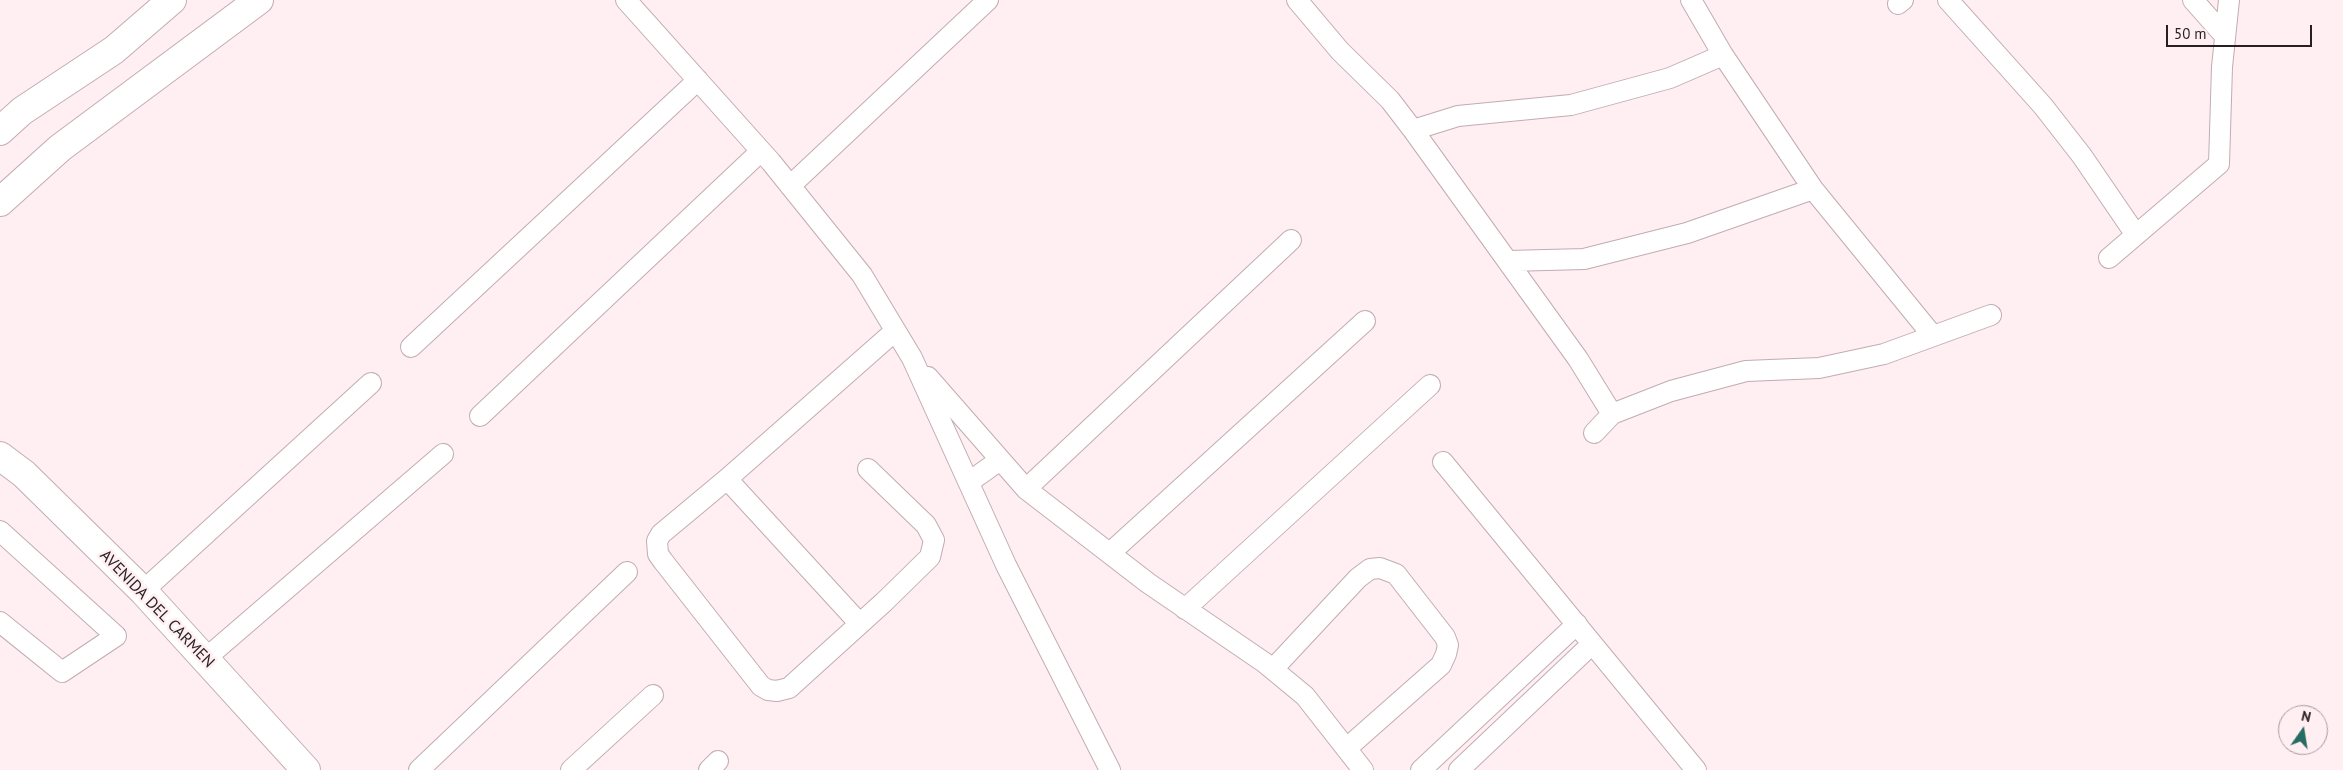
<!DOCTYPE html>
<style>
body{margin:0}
#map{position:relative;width:2343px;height:770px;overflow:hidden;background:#ffeef2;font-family:"PT Sans",sans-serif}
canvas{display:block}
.north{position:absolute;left:2278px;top:705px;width:50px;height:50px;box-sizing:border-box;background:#ffeef2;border:1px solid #a99b9e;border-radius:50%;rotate:13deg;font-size:14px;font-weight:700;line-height:20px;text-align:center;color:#271f21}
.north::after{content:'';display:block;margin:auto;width:18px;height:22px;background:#256c62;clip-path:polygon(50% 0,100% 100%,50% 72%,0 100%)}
.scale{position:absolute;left:2166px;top:25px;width:146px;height:22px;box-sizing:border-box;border:2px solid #271f21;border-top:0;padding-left:6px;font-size:15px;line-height:18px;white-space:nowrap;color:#271f21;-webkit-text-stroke:4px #ffeef2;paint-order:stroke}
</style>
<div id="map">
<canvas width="2343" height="770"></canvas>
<div class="north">N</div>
<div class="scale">50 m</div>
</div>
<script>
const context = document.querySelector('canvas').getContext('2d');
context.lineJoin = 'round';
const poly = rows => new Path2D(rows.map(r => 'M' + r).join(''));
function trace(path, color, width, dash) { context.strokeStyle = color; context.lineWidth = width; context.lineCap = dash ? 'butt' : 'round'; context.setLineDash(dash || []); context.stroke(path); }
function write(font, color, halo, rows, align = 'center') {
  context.font = font + ' "PT Sans",sans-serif'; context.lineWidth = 5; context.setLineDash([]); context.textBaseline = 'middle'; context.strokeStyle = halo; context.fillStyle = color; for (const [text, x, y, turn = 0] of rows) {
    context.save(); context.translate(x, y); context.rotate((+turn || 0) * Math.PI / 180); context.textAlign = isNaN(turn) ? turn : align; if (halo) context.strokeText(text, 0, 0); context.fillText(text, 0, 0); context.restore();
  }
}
const street = poly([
 [626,0,771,162,862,275,912,358,1006,565,1110,770],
 [1297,0,1340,51,1390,100,1413,130,1578,359,1612,414],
 [1691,0,1723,55,1813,189,1933,336],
 [1948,0,2043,106,2082,156,2136,235],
 [2193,0,2225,36],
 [1898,4,1903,0],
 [1413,130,1458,116,1571,105,1670,78,1723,55],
 [790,186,988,0],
 [2109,258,2219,164,2222,67,2229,0],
 [1508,261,1584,259,1687,233,1813,189],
 [411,347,698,80],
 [928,377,1026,489,1148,583,1265,663,1305,696,1363,770],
 [480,416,761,151],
 [1594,433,1612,414,1671,391,1746,371,1819,368,1884,354,1991,315],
 [1443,462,1696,770],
 [868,469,926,525,934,540,930,557,884,602,789,688,777,691,768,690,761,686,663,561,658,554,657,541,661,534,727,479,895,331],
 [727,479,860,624],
 [969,482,1000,460],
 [1026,489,1291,240],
 [0,531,116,636,62,672,0,622],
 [1110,553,1365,321],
 [143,591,371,383],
 [1185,609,1430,385],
 [205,659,443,454],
 [1273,669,1358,578,1370,569,1380,568,1396,574,1445,637,1448,645,1446,654,1441,665,1347,748],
 [419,770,627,572],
 [571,770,653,695],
 [709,770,718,761],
 [1421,770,1577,624],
 [1459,770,1592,644]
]);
const secondary = poly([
 [0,131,22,111,114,50,172,0],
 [0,202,60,148,259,0],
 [0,456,24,474,143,591,306,770]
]);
trace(street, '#c1adb1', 22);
trace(secondary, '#c1adb1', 30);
trace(street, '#fff', 20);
trace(secondary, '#fff', 28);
write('16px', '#271f21', '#ffeef2', [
 ["AVENIDA DEL CARMEN",157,609,46]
]);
</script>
